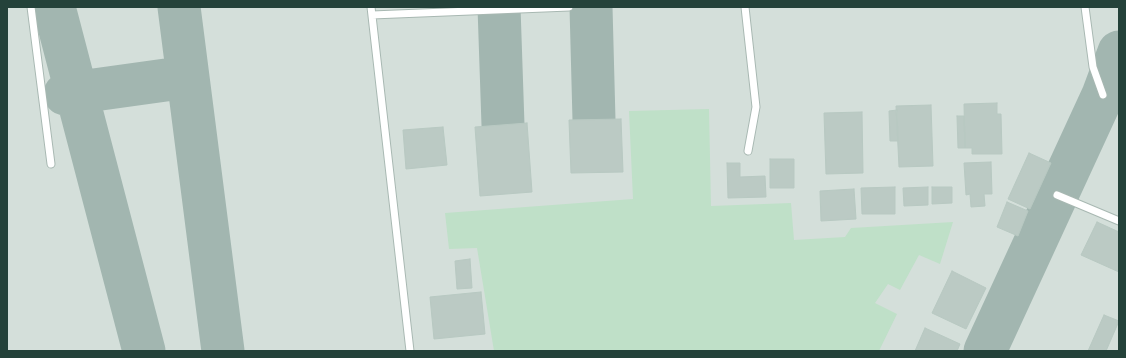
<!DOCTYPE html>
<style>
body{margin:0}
#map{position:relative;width:1126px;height:358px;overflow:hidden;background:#e6efeb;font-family:"Work Sans",sans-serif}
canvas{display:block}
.frame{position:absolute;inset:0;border:8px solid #24423a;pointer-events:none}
</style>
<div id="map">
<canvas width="1126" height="358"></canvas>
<div class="frame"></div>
</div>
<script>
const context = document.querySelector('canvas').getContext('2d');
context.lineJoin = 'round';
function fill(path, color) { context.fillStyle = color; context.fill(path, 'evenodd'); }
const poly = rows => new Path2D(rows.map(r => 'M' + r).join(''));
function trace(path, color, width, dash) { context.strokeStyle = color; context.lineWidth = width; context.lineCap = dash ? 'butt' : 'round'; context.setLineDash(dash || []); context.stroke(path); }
fill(poly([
 [7,7,1119,7,1119,351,7,351]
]), '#d4dfda');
fill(poly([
 [709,109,711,206,791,203,794,240,845,237,851,228,953,222,940,264,919,255,900,290,888,284,875,303,897,314,879,351,494,351,477,248,449,249,445,213,633,199,629,111]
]), '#bfe0c8');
trace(poly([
 [54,7,144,351],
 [179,7,223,351],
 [499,7,503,125],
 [591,7,594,120],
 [65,94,173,79,183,72,186,65],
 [985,351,1103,95,1119,52]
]), '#a2b6b0', 43);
const building = poly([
 [997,103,997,114,1001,114,1002,154,972,154,972,148,965,148,964,104,997,103],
 [931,105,933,166,899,167,896,106,931,105],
 [897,110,898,141,890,141,889,111,897,110],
 [862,112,863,173,826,174,824,113,862,112],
 [957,116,964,116,965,148,958,148,957,116],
 [621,119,623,172,571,173,569,120,621,119],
 [527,123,532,192,480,196,475,127,527,123],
 [443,127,447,165,406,169,403,130,443,127],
 [1029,153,1051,163,1030,209,1008,199,1029,153],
 [770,159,794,159,794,188,770,188,770,159],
 [991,162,992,194,984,194,985,206,971,207,970,194,966,195,964,163,991,162],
 [727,163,740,163,740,177,765,176,766,197,728,198,727,163],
 [895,187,895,214,862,214,861,188,895,187],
 [928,187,928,205,904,206,903,188,928,187],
 [932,187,952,187,952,203,932,204,932,187],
 [854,189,856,219,821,221,820,191,854,189],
 [1007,202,1028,211,1018,236,997,227,1007,202],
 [1097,222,1119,232,1119,272,1081,255,1097,222],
 [470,259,472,288,457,289,455,261,470,259],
 [952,271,986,288,966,329,932,313,952,271],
 [481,292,485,334,434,339,430,297,481,292],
 [1104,315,1119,321,1106,351,1088,351,1104,315],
 [925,328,960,344,957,351,915,351,925,328]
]);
fill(building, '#bbcac4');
trace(building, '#b8c9c2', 1);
const lane = poly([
 [31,7,51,164],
 [371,7,410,351],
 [745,7,756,107,748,151],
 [1085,7,1093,67,1103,95],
 [372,15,569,7],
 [1057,195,1119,221]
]);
trace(lane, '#a8b8b2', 9);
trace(lane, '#fff', 7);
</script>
